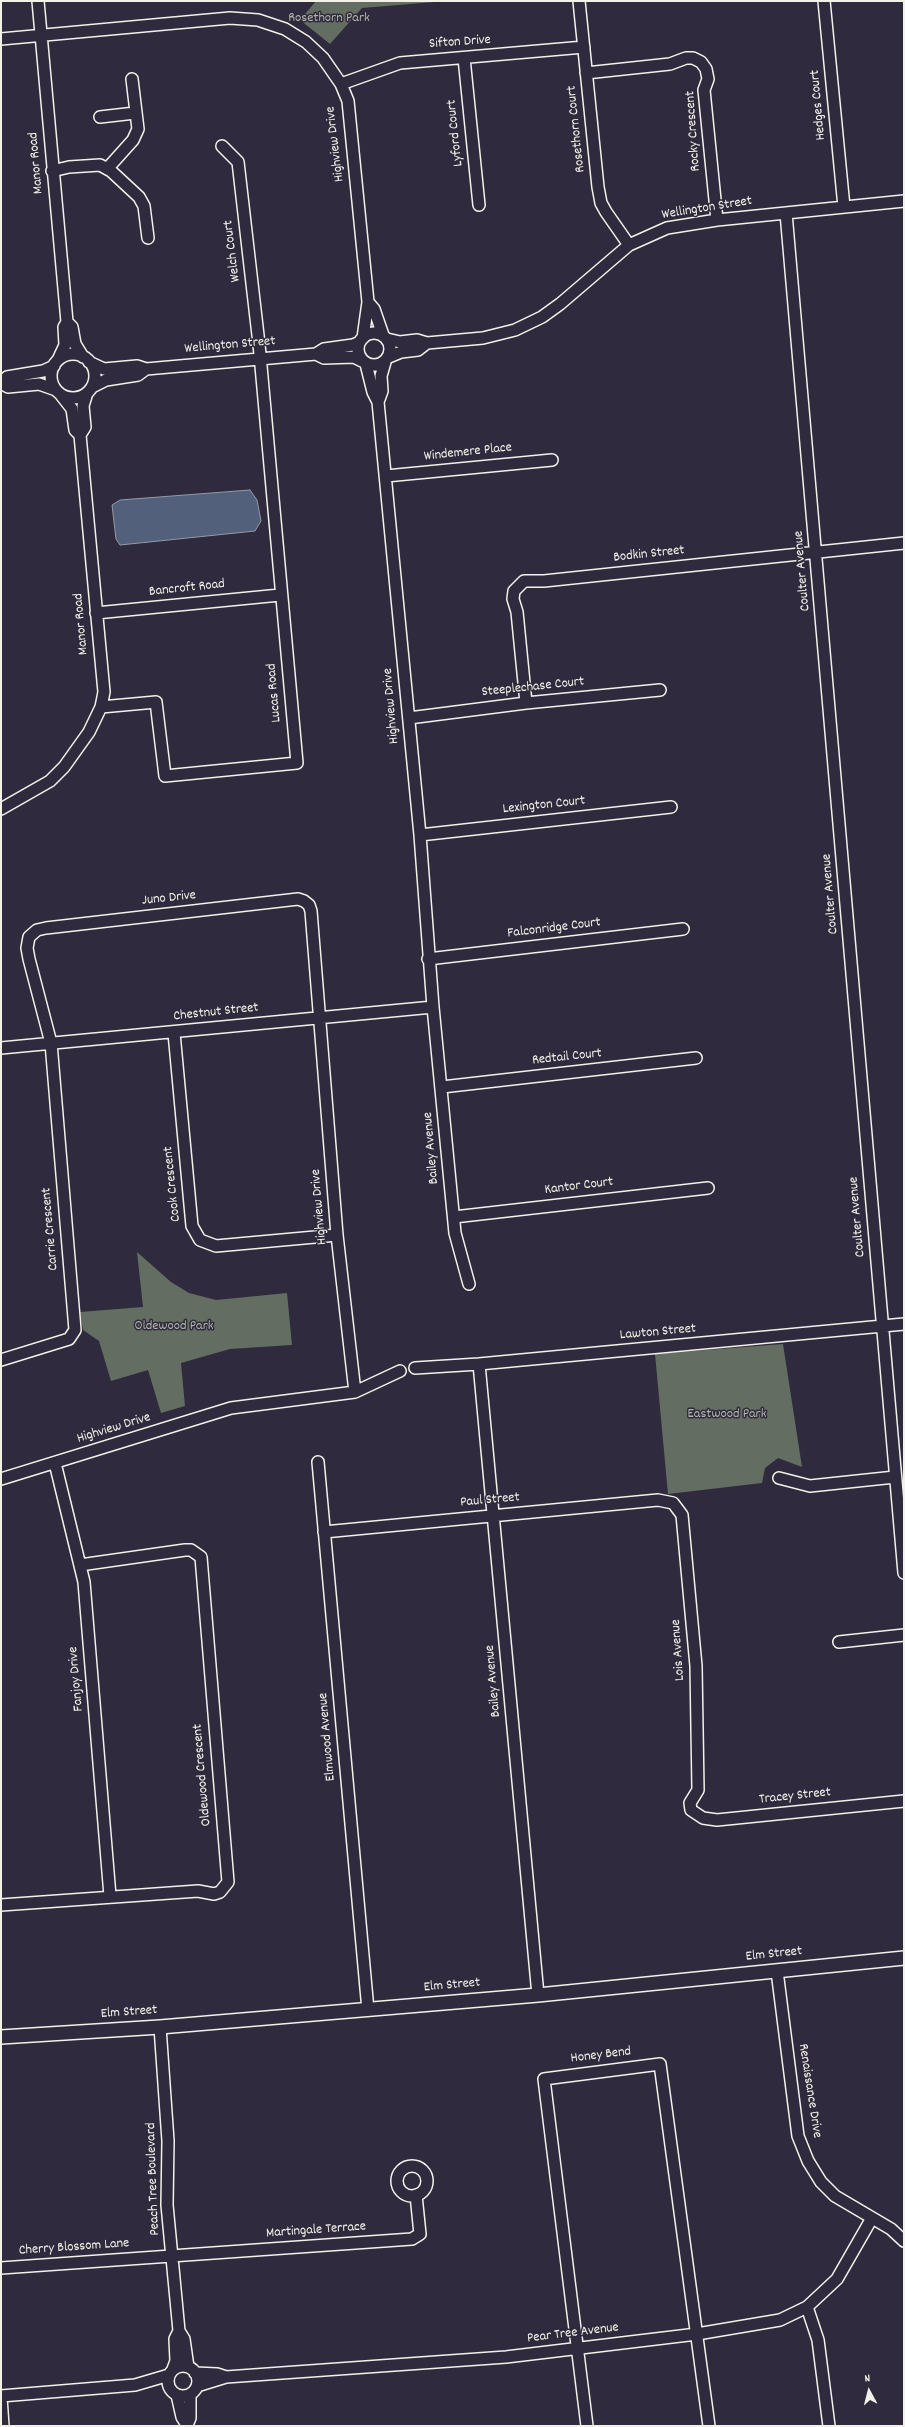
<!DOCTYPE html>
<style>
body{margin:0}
#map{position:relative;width:905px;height:2427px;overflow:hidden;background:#2f2a3d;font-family:Dekko,sans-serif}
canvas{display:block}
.frame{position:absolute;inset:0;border:2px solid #f4f1e8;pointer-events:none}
.north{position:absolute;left:849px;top:2371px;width:40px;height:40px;-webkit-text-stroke:3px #2f2a3d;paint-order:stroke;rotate:353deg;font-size:11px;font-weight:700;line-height:16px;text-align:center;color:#f4f1e8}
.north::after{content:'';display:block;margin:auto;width:14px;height:18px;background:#f4f1e8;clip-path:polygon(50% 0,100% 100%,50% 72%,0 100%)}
</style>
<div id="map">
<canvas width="905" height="2427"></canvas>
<div class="frame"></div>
<div class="north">N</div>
</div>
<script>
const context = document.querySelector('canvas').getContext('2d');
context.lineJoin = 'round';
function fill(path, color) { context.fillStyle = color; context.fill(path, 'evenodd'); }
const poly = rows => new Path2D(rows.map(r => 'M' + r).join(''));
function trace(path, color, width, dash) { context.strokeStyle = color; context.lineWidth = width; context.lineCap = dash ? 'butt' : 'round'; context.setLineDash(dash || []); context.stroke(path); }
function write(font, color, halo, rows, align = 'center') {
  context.font = font + ' Dekko,sans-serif'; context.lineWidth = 3; context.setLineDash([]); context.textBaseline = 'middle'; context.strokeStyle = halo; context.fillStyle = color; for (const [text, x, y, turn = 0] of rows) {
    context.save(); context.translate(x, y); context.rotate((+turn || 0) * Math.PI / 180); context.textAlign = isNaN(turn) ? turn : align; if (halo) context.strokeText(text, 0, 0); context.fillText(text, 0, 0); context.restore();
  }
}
fill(poly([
 [316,1,447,1,362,8,330,44,300,20],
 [137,1252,171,1282,189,1293,216,1300,287,1293,292,1345,230,1349,181,1363,185,1406,161,1413,148,1370,111,1381,99,1341,83,1330,80,1312,143,1307],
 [783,1344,802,1467,778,1458,765,1468,762,1483,668,1494,655,1354]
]), '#636d61');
const water = poly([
 [250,490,257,500,261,521,255,531,120,545,116,539,112,505,120,500,250,490]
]);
fill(water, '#52607b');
trace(water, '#939aa7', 1);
const minor = poly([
 [38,1,67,322,64,327,65,345,58,360],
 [579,1,598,187,601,203,606,212,629,245],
 [824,1,844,207],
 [1,39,230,18,258,20,285,29,306,42,323,58,341,84,348,101,368,302,363,338],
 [464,58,479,205],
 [586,73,670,64,686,58,693,58,701,62,706,69,708,79,704,90,717,220],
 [341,84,400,63,584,47],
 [100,117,135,113],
 [107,169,133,140,138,129,132,79],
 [52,171,69,167,100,165,111,171,139,197,144,206,148,238],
 [786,213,904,1573],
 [368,302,374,309,383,335],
 [67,322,72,327,75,344,83,357],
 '358 349a16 16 0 1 1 32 0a16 16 0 1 1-32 0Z',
 [387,339,400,342,417,340,427,343,483,338,515,330,542,317,560,304,629,245,667,228,717,220,904,201],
 [316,354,324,358,354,357,362,361],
 '51 376a22 22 0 1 1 44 0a22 22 0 1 1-44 0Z',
 [389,357,401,352,418,350,427,343],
 [89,362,104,369,137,366,146,369,316,354,324,349,353,345,360,342],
 [385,362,381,376,382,391,378,402,420,835,433,1007,455,1233,469,1284],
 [366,364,373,392,378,402],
 [1,383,8,387,39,384,56,390],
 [2,383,7,377,43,371,54,366],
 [92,387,106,380,138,375,146,369],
 [61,395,72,409,75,430,80,435],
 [386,476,552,460],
 [96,613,280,595],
 [526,703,517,612,513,599,514,591,524,581,544,581,904,543],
 [101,707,156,702,165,776,297,763,259,344,238,162,222,146],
 [409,718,526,703,660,690],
 [1,809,50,781,64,767,89,732,101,707,104,692,80,435,85,427,83,406,87,393],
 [420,835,671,807],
 [428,959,683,929],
 [174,1033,192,1226,200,1240,216,1246,337,1235],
 [1,1048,433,1007],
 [442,1087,696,1058],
 [454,1217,708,1188],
 [1,1360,69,1339,75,1330,51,1043,29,959,27,948,29,937,37,930,46,928,298,899,304,901,309,905,311,911,337,1235,355,1392,231,1408,1,1479],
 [479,1364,538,1995],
 [415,1368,479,1364,904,1324],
 [355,1392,400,1371],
 [318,1462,368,2010],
 [55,1463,84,1582,110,1896],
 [779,1478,810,1486,895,1477],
 [324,1532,658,1500,673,1503,682,1515,696,1666,698,1790,690,1803,691,1810,703,1818,717,1820,904,1801],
 [839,1642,904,1635],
 [1,1905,198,1891,214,1894,220,1892,228,1882,201,1557,191,1550,185,1550,80,1565],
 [777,1971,798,2136,808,2161,821,2182,835,2196,891,2229,904,2241],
 [160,2027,168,2141,167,2205,179,2331,175,2339,176,2361,173,2369],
 '397 2181a15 15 0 1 1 30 0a15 15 0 1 1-30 0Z',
 [1,2268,412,2239,420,2234,416,2195],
 [807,2307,818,2340,829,2426],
 [179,2331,184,2339,188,2367],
 '168 2381a15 15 0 1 1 30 0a15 15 0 1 1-30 0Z',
 [195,2373,217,2374,226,2377],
 [197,2386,226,2377,506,2357,697,2334,780,2320,807,2307,837,2279,872,2218],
 [177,2395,182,2417,187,2425,190,2418,190,2395],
 [1,2396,135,2385,169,2375],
 [1,2397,3,2426],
 [587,2426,544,2079,660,2064,709,2426]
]);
const major = poly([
 [1,2037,160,2027,538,1995,904,1958]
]);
trace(minor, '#f4f1e8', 14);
trace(major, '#f4f1e8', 16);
trace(minor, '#2f2a3d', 11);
trace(major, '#2f2a3d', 13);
write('14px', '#b3b6ab', '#2f2a3d', [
 ["Rosethorn Park",329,19],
 ["Oldewood Park",174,1327],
 ["Eastwood Park",727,1415]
]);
write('14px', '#f4f1e8', '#2f2a3d', [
 ["Sifton Drive",460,43,-4],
 ["Hedges Court",819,105,-95],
 ["Rosethorn Court",577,129,-96],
 ["Rocky Crescent",694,131,-94],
 ["Lyford Court",456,133,-96],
 ["Highview Drive",336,144,-97],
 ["Manor Road",37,163,-95],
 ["Wellington Street",707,209,-9],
 ["Welch Court",233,251,-97],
 ["Wellington Street",230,346,-5],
 ["Windemere Place",468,453,-6],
 ["Bodkin Street",649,555,-6],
 ["Coulter Avenue",803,571,-95],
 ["Bancroft Road",187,589,-6],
 ["Manor Road",82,624,-95],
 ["Steeplechase Court",533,688,-6],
 ["Lucas Road",275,693,-95],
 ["Highview Drive",392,706,-95],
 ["Lexington Court",544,806,-6],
 ["Coulter Avenue",831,894,-95],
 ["Juno Drive",169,899,-6],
 ["Falconridge Court",554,929,-7],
 ["Chestnut Street",216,1013,-6],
 ["Redtail Court",567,1058,-6],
 ["Bailey Avenue",432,1148,-95],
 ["Cook Crescent",173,1184,-96],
 ["Kantor Court",579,1187,-7],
 ["Highview Drive",320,1207,-95],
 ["Coulter Avenue",858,1217,-95],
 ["Carrie Crescent",51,1229,-95],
 ["Lawton Street",658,1333,-5],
 ["Highview Drive",114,1429,-17],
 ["Paul Street",490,1501,-5],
 ["Lois Avenue",679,1650,-94],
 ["Fanjoy Drive",77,1679,-95],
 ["Bailey Avenue",494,1681,-95],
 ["Elmwood Avenue",328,1737,-95],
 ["Oldewood Crescent",203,1775,-95],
 ["Tracey Street",795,1797,-6],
 ["Elm Street",774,1955,-6],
 ["Elm Street",452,1986,-5],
 ["Elm Street",129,2013,-4],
 ["Honey Bend",601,2056,-7],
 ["Renaissance Drive",809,2091,81],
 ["Peach Tree Boulevard",154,2179,-92],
 ["Martingale Terrace",316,2231,-4],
 ["Cherry Blossom Lane",74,2248,-4],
 ["Pear Tree Avenue",573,2334,-7]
]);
</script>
